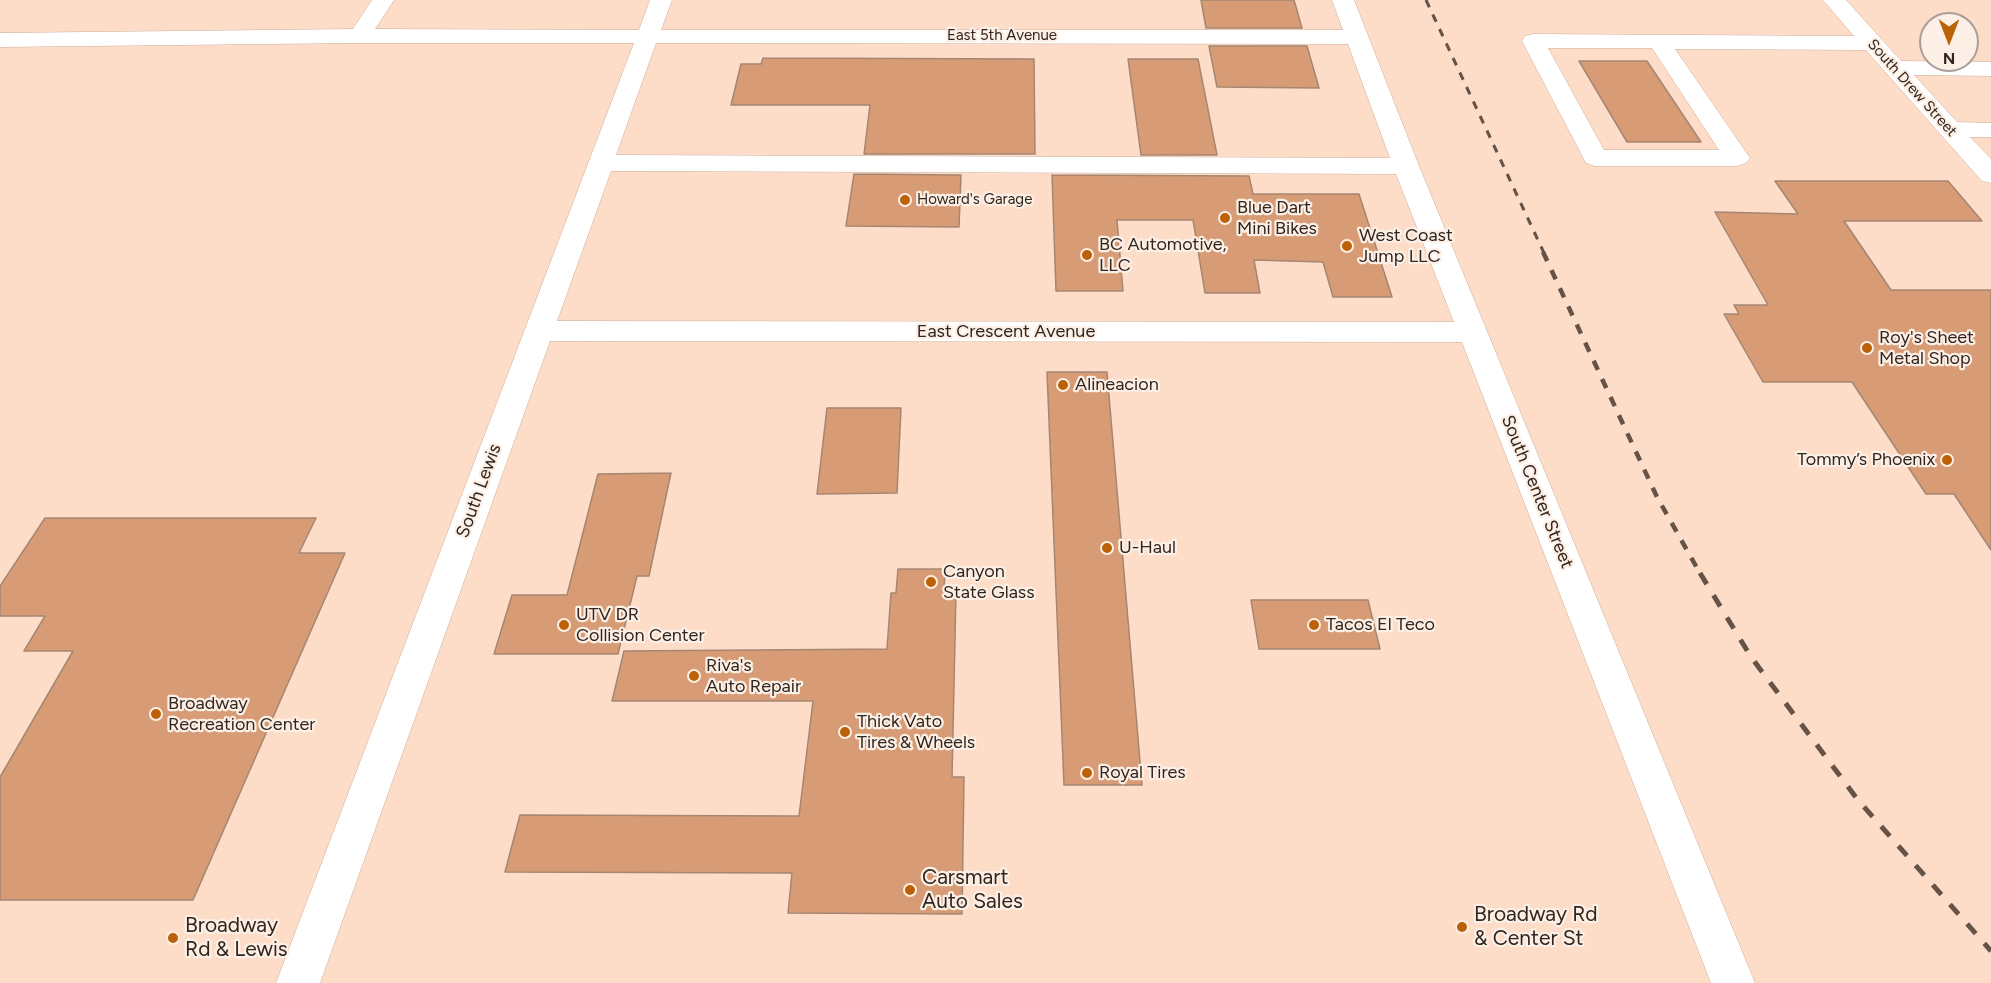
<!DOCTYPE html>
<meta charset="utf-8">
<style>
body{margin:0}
#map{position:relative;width:1991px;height:983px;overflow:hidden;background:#feddc8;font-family:Figtree,sans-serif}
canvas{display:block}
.north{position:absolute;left:1919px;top:12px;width:60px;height:60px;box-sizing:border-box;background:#fcefe6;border:2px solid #ab9e96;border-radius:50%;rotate:180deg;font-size:16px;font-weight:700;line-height:24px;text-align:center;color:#31251d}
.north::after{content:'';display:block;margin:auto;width:21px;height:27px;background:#bc6108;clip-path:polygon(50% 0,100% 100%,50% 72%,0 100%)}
</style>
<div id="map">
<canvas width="1991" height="983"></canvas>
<div class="north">N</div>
</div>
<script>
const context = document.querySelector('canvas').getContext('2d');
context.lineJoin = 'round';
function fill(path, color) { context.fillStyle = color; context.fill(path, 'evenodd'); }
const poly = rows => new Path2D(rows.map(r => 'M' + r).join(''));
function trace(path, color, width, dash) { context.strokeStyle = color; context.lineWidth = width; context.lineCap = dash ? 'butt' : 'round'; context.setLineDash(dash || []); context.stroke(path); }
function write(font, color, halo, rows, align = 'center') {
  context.font = font + ' Figtree,sans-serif'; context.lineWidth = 4.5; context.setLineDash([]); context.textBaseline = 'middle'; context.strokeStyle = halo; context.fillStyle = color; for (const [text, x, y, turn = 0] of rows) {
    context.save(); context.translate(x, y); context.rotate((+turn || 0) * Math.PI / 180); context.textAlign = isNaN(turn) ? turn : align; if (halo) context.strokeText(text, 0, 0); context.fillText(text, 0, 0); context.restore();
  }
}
const building = poly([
 [1201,0,1294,0,1302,28,1206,28,1201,0],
 [1209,46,1307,46,1319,88,1217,87,1209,46],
 [763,58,1034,59,1035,154,864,154,870,105,731,105,741,64,761,64,763,58],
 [1128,59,1198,59,1217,155,1141,155,1128,59],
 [1579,61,1647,61,1701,142,1627,142,1579,61],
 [854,174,961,175,959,227,846,226,854,174],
 [1052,175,1249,176,1253,194,1359,194,1392,297,1333,297,1323,262,1254,260,1260,293,1205,293,1193,220,1117,220,1123,291,1056,291,1052,175],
 [1775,181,1948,181,1982,221,1844,221,1891,290,1991,290,1991,550,1954,494,1926,494,1852,382,1763,382,1724,314,1739,314,1734,305,1768,305,1715,212,1798,214,1775,181],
 [1047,372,1107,372,1142,785,1064,785,1047,372],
 [827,408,901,408,897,493,817,494,827,408],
 [671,473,649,576,637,576,618,654,494,654,512,595,567,595,598,474,671,473],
 [45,518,316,518,299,553,345,553,193,900,0,900,0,777,73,651,24,651,45,616,0,616,0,586,45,518],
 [898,569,945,569,944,592,956,592,952,777,964,777,962,914,788,913,792,873,505,872,520,815,799,816,813,701,612,701,624,651,887,649,891,593,896,593,898,569],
 [1251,600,1368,600,1380,649,1259,649,1251,600]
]);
fill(building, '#d79c75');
trace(building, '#a58673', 1.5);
const minor = poly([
 [372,0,394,0,375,29,639,30,650,0,672,0,661,30,1343,30,1332,0,1354,0,1419,166,1755,983,1711,983,1462,342,550,341,320,983,276,983,634,43,360,43,0,47,0,33,353,29,372,0],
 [656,43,1348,44,1390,158,616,155,656,43],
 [611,171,1396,174,1454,322,557,321,611,171],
 [1823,0,1846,0,1901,61,1991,62,1991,76,1914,75,1957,122,1991,123,1991,137,1970,137,1991,159,1991,183,1982,181,1866,50,1675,49,1750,158,1746,163,1737,166,1595,166,1586,163,1522,41,1525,36,1533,34,1854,36,1823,0],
 [1548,48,1652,48,1719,150,1604,150,1548,48]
]);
trace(minor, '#ccad98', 1);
fill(minor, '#fff');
trace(poly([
 [1426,0,1544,253]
]), '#655348', 3, [8, 8]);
trace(poly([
 [1543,252,1657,497,1701,575]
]), '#655348', 4.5, [10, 10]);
trace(poly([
 [1700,573,1751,657,1858,800,1991,951]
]), '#655348', 5, [13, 13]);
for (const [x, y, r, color] of [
 [905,200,6,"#bc6108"],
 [1225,218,6,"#bc6108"],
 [1347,246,6,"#bc6108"],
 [1087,255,6,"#bc6108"],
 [1867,348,6,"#bc6108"],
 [1063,385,6,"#bc6108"],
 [1947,460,6,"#bc6108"],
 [1107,548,6,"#bc6108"],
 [931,582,6,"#bc6108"],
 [564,625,6,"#bc6108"],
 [1314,625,6,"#bc6108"],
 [694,676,6,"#bc6108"],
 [156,714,6,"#bc6108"],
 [845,732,6,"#bc6108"],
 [1087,773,6,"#bc6108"],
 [910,890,6,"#bc6108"],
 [1462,927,6,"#bc6108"],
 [173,938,6,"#bc6108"]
]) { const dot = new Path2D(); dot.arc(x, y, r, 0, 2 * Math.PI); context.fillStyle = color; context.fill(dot); trace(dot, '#fcefe6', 2); }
write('15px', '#31251d', '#fcefe6', [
 ["East 5th Avenue",1002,36],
 ["South Drew Street",1912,88,48]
]);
write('15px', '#31251d', '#fcefe6', [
 ["Howard's Garage",917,200]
], 'left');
write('18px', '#31251d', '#fcefe6', [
 ["Blue Dart",1237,208],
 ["Mini Bikes",1237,229],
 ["West Coast",1359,236],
 ["Jump LLC",1359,257],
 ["BC Automotive,",1099,245],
 ["LLC",1099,266],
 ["Roy's Sheet",1879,338],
 ["Metal Shop",1879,359],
 ["Alineacion",1075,385],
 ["Tommy’s Phoenix",1935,460,"right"],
 ["U-Haul",1119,548],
 ["Canyon",943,572],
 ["State Glass",943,593],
 ["UTV DR",576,615],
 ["Collision Center",576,636],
 ["Tacos El Teco",1326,625],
 ["Riva's",706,666],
 ["Auto Repair",706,687],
 ["Broadway",168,704],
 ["Recreation Center",168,725],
 ["Thick Vato",857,722],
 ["Tires & Wheels",857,743],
 ["Royal Tires",1099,773]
], 'left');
write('18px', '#31251d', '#fcefe6', [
 ["East Crescent Avenue",1006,332],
 ["South Lewis",479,491,-70],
 ["South Center Street",1537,492,68]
]);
write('21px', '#31251d', '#fcefe6', [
 ["Carsmart",922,878],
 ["Auto Sales",922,902],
 ["Broadway Rd",1474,915],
 ["& Center St",1474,939],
 ["Broadway",185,926],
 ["Rd & Lewis",185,950]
], 'left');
</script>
